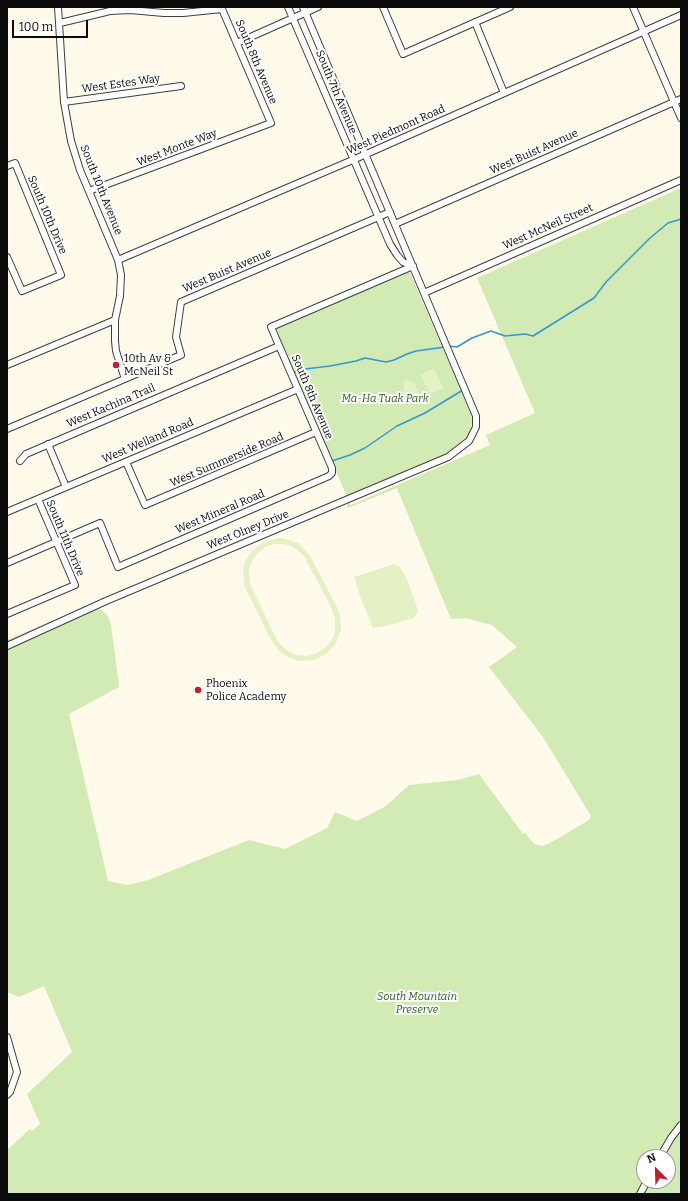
<!DOCTYPE html>
<style>
body{margin:0}
#map{position:relative;width:688px;height:1201px;overflow:hidden;background:#fffaea;font-family:Bitter,serif}
canvas{display:block}
.frame{position:absolute;inset:0;border:8px solid #0b0b0b;pointer-events:none}
.north{position:absolute;left:636px;top:1149px;width:40px;height:40px;box-sizing:border-box;background:#fff;border:1px solid #9d9d9d;border-radius:50%;rotate:337deg;font-size:11px;font-weight:700;line-height:16px;text-align:center;color:#0b0b0b}
.north::after{content:'';display:block;margin:auto;width:14px;height:18px;background:#bf202e;clip-path:polygon(50% 0,100% 100%,50% 72%,0 100%)}
.scale{position:absolute;left:12px;top:20px;width:76px;height:18px;box-sizing:border-box;border:2px solid #0b0b0b;border-top:0;padding-left:5px;font-size:12px;line-height:14px;white-space:nowrap;color:#0b0b0b;-webkit-text-stroke:3px #fff;paint-order:stroke}
</style>
<div id="map">
<canvas width="688" height="1201"></canvas>
<div class="frame"></div>
<div class="north">N</div>
<div class="scale">100 m</div>
</div>
<script>
const context = document.querySelector('canvas').getContext('2d');
context.lineJoin = 'round';
function fill(path, color) { context.fillStyle = color; context.fill(path, 'evenodd'); }
const poly = rows => new Path2D(rows.map(r => 'M' + r).join(''));
function trace(path, color, width, dash) { context.strokeStyle = color; context.lineWidth = width; context.lineCap = dash ? 'butt' : 'round'; context.setLineDash(dash || []); context.stroke(path); }
function write(font, color, halo, rows, align = 'center') {
  context.font = font + ' Bitter,serif'; context.lineWidth = 4; context.setLineDash([]); context.textBaseline = 'middle'; context.strokeStyle = halo; context.fillStyle = color; for (const [text, x, y, turn = 0] of rows) {
    context.save(); context.translate(x, y); context.rotate((+turn || 0) * Math.PI / 180); context.textAlign = isNaN(turn) ? turn : align; if (halo) context.strokeText(text, 0, 0); context.fillText(text, 0, 0); context.restore();
  }
}
fill(poly([
 [681,188,681,1194,7,1194,7,1150,30,1129,32,1131,40,1124,27,1094,72,1052,44,986,19,997,7,992,7,640,346,500,351,505,490,445,486,435,535,413,477,278],
 [397,488,451,619,466,618,492,625,517,647,489,667,543,737,591,816,589,820,557,839,543,846,534,844,525,833,523,834,479,774,458,780,409,785,386,806,357,821,335,812,327,828,285,849,249,840,148,880,128,885,108,881,69,714,119,687,111,625,107,615,98,607,346,503,348,508],
 [644,1157,668,1157,668,1181,644,1181],
 [408,271,411,275,470,411,472,419,471,428,466,440,448,453,347,497,277,331,276,327]
]), '#d2eab3');
fill(poly([
 [433,369,434,369,443,387,442,389,430,394,420,374],
 [406,380,410,380,416,386,419,393,418,397,416,400,412,401,404,393,403,384],
 [280,538,289,540,298,543,309,554,337,607,340,616,341,629,336,643,327,653,319,658,314,660,300,661,296,660,286,656,278,650,271,640,244,585,243,568,246,560,252,551,262,543,271,540],
 [274,544,280,544,289,545,296,549,304,556,332,609,335,620,335,633,331,641,326,647,317,653,307,656,297,655,288,651,282,646,277,640,250,584,249,569,253,559,257,554,265,547],
 [394,564,400,567,405,575,416,604,418,612,414,618,386,626,373,628,361,599,354,577]
]), '#e3f1c5');
trace(poly([
 [449,346,457,347,472,338,491,331,505,336,525,334,533,336,594,298,606,282,650,238,668,223,681,219],
 [292,373,305,369,330,366,356,361,365,358,386,362,394,360,407,354,416,351,445,347],
 [332,461,350,455,365,448,397,426,425,413,463,390]
]), '#3198d1', 1.5);
const minor = poly([
 [58,7,64,102,71,141,80,170,118,260,121,275,120,296,115,320,115,341,116,351,125,379],
 [288,7,390,244,397,255,403,262,413,266],
 [383,7,403,54,510,7],
 [633,7,681,118],
 [475,22,504,93],
 [60,23,110,11,130,10,164,13,183,13,222,9,271,123,89,191],
 [237,43,318,7],
 [64,102,181,86],
 [7,166,15,163,61,275,22,291,7,257],
 [395,224,681,99],
 [118,260,355,159,681,15],
 [424,293,681,180],
 [7,365,115,320],
 [7,429,181,355,176,337,181,302,390,212],
 [48,444,66,487],
 [20,461,26,454,279,346],
 [126,462,145,505,316,432],
 [7,512,298,389],
 [7,563,100,523,118,567,329,476,332,473,332,468,271,327,413,266],
 [7,614,75,585,38,499],
 [7,646,106,601,448,457,469,441,476,427,476,416,303,7],
 [7,1037,17,1072,10,1092,7,1095],
 [660,1157,671,1138,681,1125],
 [640,1194,647,1181]
]);
trace(minor, '#3e3e3e', 8);
trace(minor, '#fff', 6);
for (const [x, y, r, color] of [
 [116,365,4,"#bf202e"],
 [198,690,4,"#bf202e"]
]) { const dot = new Path2D(); dot.arc(x, y, r, 0, 2 * Math.PI); context.fillStyle = color; context.fill(dot); trace(dot, '#fff', 1.5); }
write('11px', '#0b0b0b', '#fff', [
 ["South 8th Avenue",256,62,67],
 ["West Estes Way",121,84,-8],
 ["South 7th Avenue",336,92,67],
 ["West Piedmont Road",396,130,-24],
 ["West Monte Way",177,148,-21],
 ["West Buist Avenue",534,152,-24],
 ["South 10th Avenue",101,190,68],
 ["South 10th Drive",47,215,67],
 ["West McNeil Street",548,227,-24],
 ["West Buist Avenue",227,271,-23],
 ["South 8th Avenue",312,397,67],
 ["West Kachina Trail",111,406,-23],
 ["West Welland Road",148,441,-23],
 ["West Summerside Road",227,460,-23],
 ["West Mineral Road",220,512,-23],
 ["West Olney Drive",248,530,-22],
 ["South 11th Drive",65,538,67]
]);
write('11px', '#0b0b0b', '#fff', [
 ["10th Av &",124,359],
 ["McNeil St",124,372],
 ["Phoenix",206,684],
 ["Police Academy",206,697]
], 'left');
write('italic 11px', '#2d641a', '#fff', [
 ["Ma-Ha Tuak Park",385,399],
 ["South Mountain",417,997],
 ["Preserve",417,1010]
]);
</script>
